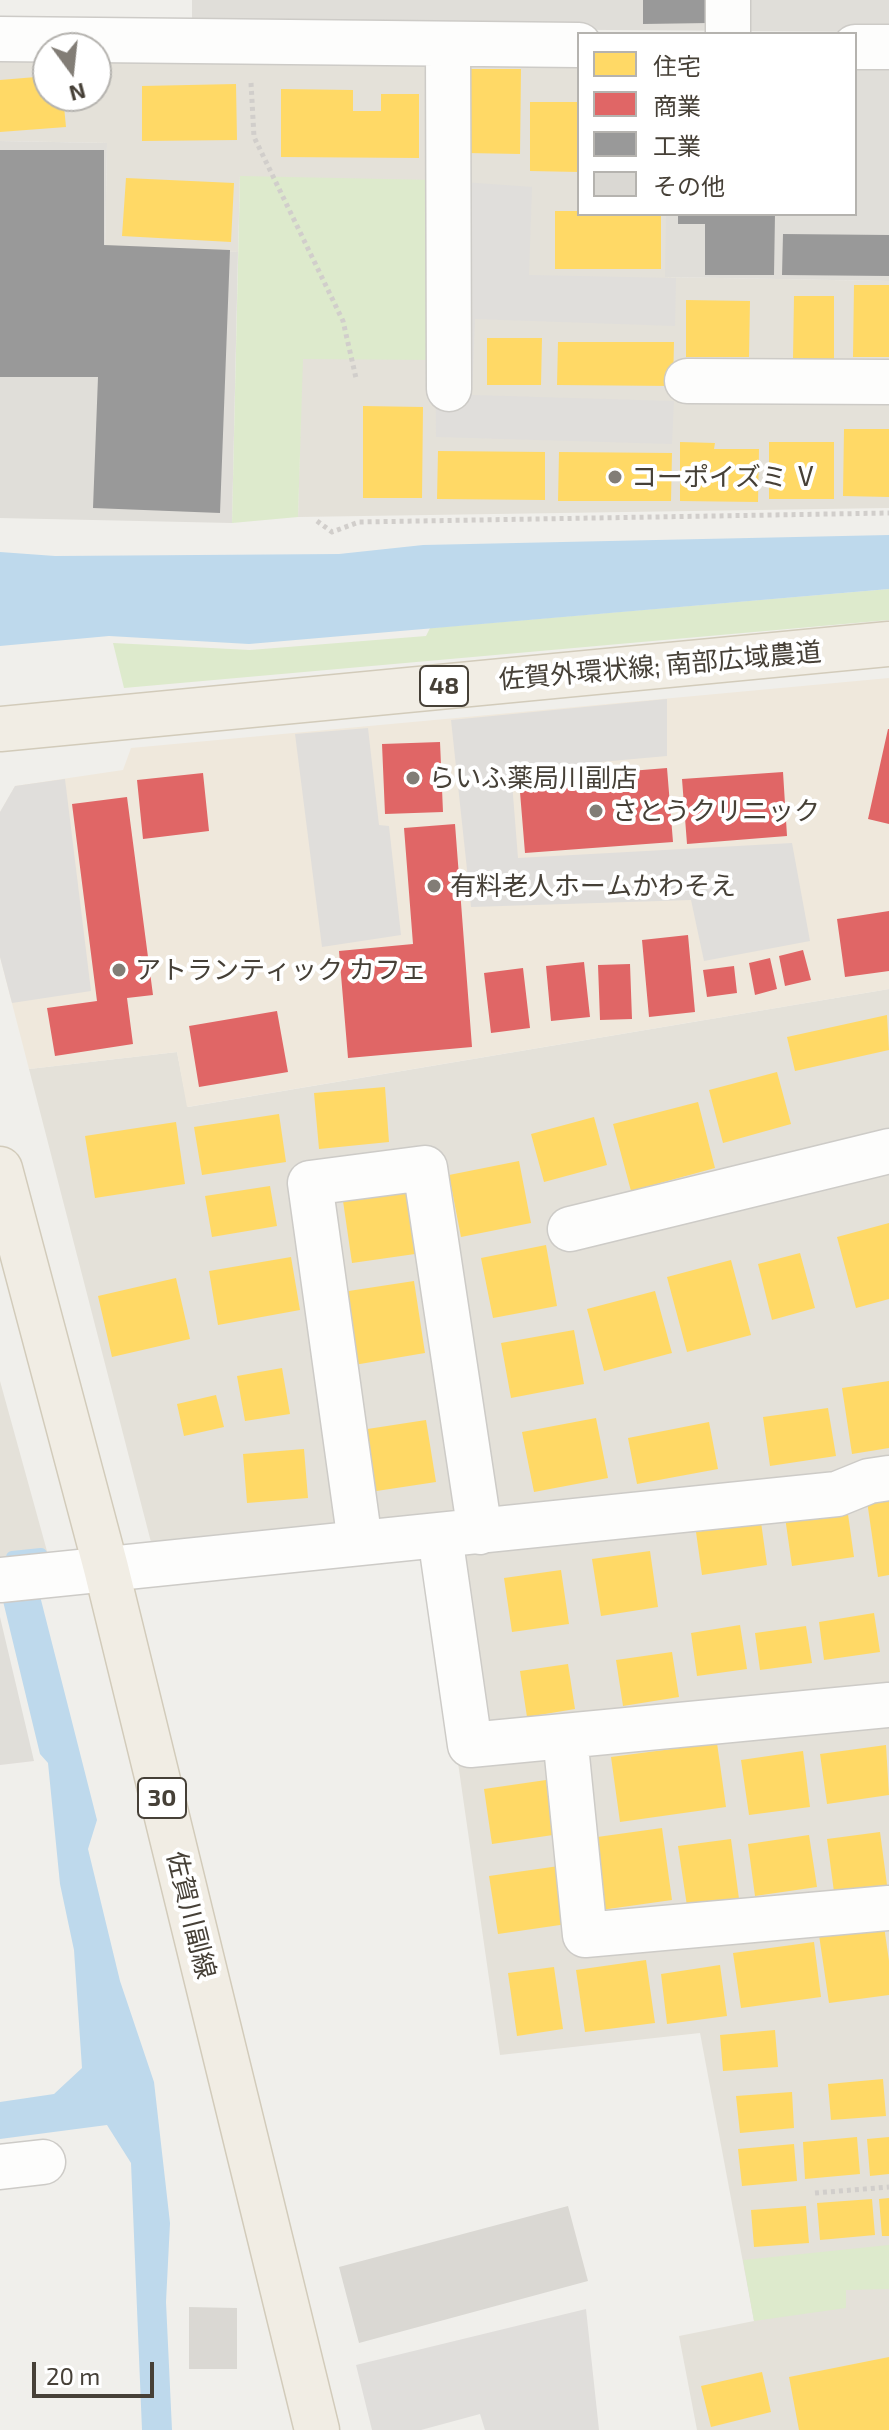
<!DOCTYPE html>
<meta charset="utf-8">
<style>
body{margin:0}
#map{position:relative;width:889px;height:2430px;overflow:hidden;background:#f0efeb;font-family:"Exo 2","Noto Sans JP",sans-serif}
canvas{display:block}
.legend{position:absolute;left:577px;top:32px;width:280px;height:184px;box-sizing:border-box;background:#fff;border:2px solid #b5b3af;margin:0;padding:10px 14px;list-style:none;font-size:24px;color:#464037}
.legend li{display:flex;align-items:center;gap:16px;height:40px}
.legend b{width:40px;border:2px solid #b5b3af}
.north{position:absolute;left:32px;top:32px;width:80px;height:80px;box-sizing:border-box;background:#fff;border:2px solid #b5b3af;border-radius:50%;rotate:165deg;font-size:22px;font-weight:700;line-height:32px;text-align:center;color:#464037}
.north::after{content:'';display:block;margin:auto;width:28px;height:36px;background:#827d76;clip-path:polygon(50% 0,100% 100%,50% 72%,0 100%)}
.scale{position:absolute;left:32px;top:2362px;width:122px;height:36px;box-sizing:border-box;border:4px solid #464037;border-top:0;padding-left:10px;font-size:24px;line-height:28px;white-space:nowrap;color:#464037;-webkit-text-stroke:6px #fff;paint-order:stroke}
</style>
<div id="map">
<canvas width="889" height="2430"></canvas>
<ul class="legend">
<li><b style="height:22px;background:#ffd966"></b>住宅</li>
<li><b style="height:22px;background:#e06666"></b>商業</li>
<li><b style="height:22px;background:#999"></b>工業</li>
<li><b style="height:22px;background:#dad8d3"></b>その他</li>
</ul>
<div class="north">N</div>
<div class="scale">20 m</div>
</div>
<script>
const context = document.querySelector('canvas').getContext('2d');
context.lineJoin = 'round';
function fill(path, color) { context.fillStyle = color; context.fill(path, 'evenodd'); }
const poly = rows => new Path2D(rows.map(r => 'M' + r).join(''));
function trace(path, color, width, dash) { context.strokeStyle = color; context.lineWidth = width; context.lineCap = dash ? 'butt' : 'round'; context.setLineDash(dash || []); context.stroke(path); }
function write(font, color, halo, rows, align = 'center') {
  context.font = font + ' "Exo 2","Noto Sans JP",sans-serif'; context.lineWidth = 8; context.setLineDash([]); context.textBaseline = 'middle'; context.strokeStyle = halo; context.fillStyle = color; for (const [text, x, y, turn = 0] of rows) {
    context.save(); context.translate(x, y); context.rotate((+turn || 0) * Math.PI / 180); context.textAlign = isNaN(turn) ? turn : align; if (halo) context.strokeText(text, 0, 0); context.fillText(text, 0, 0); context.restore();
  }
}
fill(poly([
 [0,53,48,53,48,96,96,96,96,54,579,57,579,214,666,214,666,277,889,281,889,508,298,517,302,359,240,176,238,252,105,249,107,143,0,141],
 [889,989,889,2430,697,2430,679,2336,754,2321,700,2033,500,2055,428,1554,161,1581,29,1069,177,1052,188,1107],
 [0,1381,50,1562,0,1568]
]), '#e4e1d9');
fill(poly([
 [889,678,889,989,187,1107,177,1052,29,1069,0,957,0,812,15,786,123,770,131,748]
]), '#efe8dc');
fill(poly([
 [192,0,889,0,889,32,192,27],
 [855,60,889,60,889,281,665,277,666,214,855,214],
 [0,141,107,143,105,249,238,252,232,523,0,518],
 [0,1617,34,1761,0,1765]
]), '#e0ded9');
fill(poly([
 [240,176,434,180,436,360,303,359,298,517,232,523],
 [889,589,889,620,124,688,113,643,250,650,426,636,430,628],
 [889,2245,889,2289,846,2290,846,2308,754,2321,743,2260]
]), '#ddeacc');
fill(poly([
 [434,180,532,187,529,275,676,278,675,326,475,319,472,395,674,401,672,444,436,437],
 [667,699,667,756,511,770,518,858,792,843,810,941,704,961,691,900,471,907,451,720],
 [368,728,379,825,389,826,401,935,322,947,295,734],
 [65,779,91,991,12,1003,0,957,0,812,15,786],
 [586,2309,599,2430,485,2430,480,2414,421,2430,372,2430,356,2365]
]), '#e0dedb');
fill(poly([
 [889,535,889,589,249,644,109,636,0,646,0,552,55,556,339,554,423,545],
 [40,1596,97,1820,88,1849,120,1981,154,2082,170,2223,166,2302,172,2430,142,2430,131,2163,107,2125,0,2139,0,2102,54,2094,82,2068,74,1950,60,1884,48,1763,40,1754,3,1601]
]), '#bed9ec');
fill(poly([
 [468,69,521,69,520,154,467,153],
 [48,76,48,96,63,96,66,127,0,132,0,80],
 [236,84,237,140,142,141,142,86],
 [281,89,353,90,353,111,381,111,381,94,419,94,419,158,281,157],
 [530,102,579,102,579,172,530,171],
 [126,178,234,183,231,242,122,236],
 [555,211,579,211,579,214,661,214,661,269,555,269],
 [854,285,889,285,889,357,853,357],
 [794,296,834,296,834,359,793,359],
 [686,300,750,301,749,357,686,357],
 [487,338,542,338,541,385,487,385],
 [558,342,674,342,673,386,557,385],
 [363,406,423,407,422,498,363,498],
 [844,429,889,429,889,497,843,496],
 [680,442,715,443,714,449,759,449,758,502,680,501],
 [769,442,834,442,834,499,769,499],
 [438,451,545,452,545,500,437,499],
 [559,452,672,453,671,501,558,501],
 [887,1015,889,1050,795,1071,787,1037],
 [777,1072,791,1124,723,1143,709,1090],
 [385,1087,389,1142,319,1149,314,1093],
 [698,1102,715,1168,631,1191,613,1124],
 [279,1114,286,1162,202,1175,194,1127],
 [594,1117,607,1165,544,1182,531,1134],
 [176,1122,185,1184,95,1198,85,1136],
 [519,1161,531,1223,461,1237,449,1175],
 [270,1186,277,1226,212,1237,205,1196],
 [406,1192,415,1254,352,1263,343,1201],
 [889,1223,889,1299,856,1308,837,1237],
 [546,1245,557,1306,493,1318,481,1258],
 [800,1253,815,1308,772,1320,758,1264],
 [291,1257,300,1310,218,1325,209,1271],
 [731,1260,751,1335,687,1352,667,1277],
 [176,1278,190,1339,112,1357,98,1296],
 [414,1281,425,1353,354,1365,342,1292],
 [655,1291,672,1353,604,1371,587,1309],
 [574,1330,584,1384,511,1398,501,1343],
 [282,1368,290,1414,245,1421,237,1376],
 [889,1381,889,1448,852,1454,842,1388],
 [216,1395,224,1427,184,1436,177,1404],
 [828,1408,836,1456,770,1466,763,1417],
 [596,1418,608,1478,534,1492,522,1432],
 [426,1420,436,1482,370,1492,361,1430],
 [709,1422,718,1469,637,1484,628,1438],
 [304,1449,308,1498,247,1503,243,1454],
 [889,1498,889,1575,878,1577,867,1501],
 [847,1507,854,1557,792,1566,785,1517],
 [761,1522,767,1565,702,1575,696,1532],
 [650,1551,658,1607,601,1616,592,1559],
 [561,1570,569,1624,512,1632,504,1578],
 [874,1613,880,1652,824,1660,819,1622],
 [740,1625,747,1669,697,1676,691,1633],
 [806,1626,812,1663,760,1670,755,1633],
 [672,1652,679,1697,623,1706,616,1660],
 [568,1664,575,1709,527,1717,520,1671],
 [717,1743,726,1807,620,1822,611,1757],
 [886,1745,889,1795,827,1804,820,1754],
 [803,1751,810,1807,749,1815,741,1760],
 [546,1780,553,1835,492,1844,484,1789],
 [662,1828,672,1900,601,1910,590,1838],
 [880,1832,887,1885,834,1892,827,1839],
 [809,1835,817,1887,755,1896,748,1844],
 [731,1839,739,1899,687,1906,678,1846],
 [559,1866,567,1924,498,1934,489,1876],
 [884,1926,889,1961,889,1995,829,2003,819,1935],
 [814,1942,821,1997,741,2008,733,1953],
 [646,1960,655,2023,585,2032,576,1970],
 [720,1965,727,2016,667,2024,661,1974],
 [554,1967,563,2029,517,2036,508,1973],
 [775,2030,778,2067,723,2071,720,2035],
 [883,2079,886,2116,831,2120,828,2084],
 [792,2092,794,2128,740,2133,736,2096],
 [857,2137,860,2174,805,2179,803,2142],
 [889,2137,889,2174,870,2176,867,2139],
 [794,2144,797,2181,742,2186,738,2149],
 [889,2198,889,2236,882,2236,879,2199],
 [872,2199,875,2235,820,2240,817,2203],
 [806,2206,809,2243,754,2247,751,2210],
 [889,2357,889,2430,799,2430,789,2377],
 [762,2372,771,2412,711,2427,701,2386]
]), '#ffd966');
fill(poly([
 [888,729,889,729,889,824,868,819],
 [440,742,443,812,385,814,382,744],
 [667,768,673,842,525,853,519,780],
 [783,772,787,836,687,844,682,779],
 [203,773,209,831,143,839,137,780],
 [127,797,153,995,127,998,133,1044,55,1056,47,1008,97,1001,72,804],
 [455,824,472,1047,348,1058,339,951,413,944,404,828],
 [889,911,889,971,845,977,837,919],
 [688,935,695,1012,649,1017,642,940],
 [803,950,811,980,785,986,779,956],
 [770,958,777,989,755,995,749,963],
 [584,962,590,1017,551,1021,546,966],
 [630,964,632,1019,600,1020,598,965],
 [734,966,737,993,707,997,703,970],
 [523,968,530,1028,491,1033,484,973],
 [277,1011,288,1072,199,1087,189,1026]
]), '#e06666');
fill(poly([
 [643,0,708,0,709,23,643,24],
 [0,150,104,150,104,245,230,250,220,513,93,508,98,377,0,377],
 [678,214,775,214,774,275,705,275,705,224,678,224],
 [783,234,889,235,889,276,782,275]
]), '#999');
trace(poly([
 [12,1557,41,1554]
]), '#bed9ec', 12);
fill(poly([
 [568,2206,588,2281,359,2343,339,2267],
 [189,2307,237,2308,237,2369,189,2369]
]), '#dad8d3');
const minor = poly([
 [728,0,728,34],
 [0,39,579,45],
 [448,45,449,389],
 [855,47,889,47],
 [687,381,889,382],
 [570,1229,889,1151],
 [440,1536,470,1745,889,1705],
 [360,1542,310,1183,425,1168,480,1532],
 [0,1580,837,1494,869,1481,889,1478],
 [565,1736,585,1935,889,1908],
 [0,2167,43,2162]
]);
const major = poly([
 [0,729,889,644],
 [0,1169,106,1568,317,2430]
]);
trace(minor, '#cdcbc7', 47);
trace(major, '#d2cbba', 47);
trace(poly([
 [251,83,254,137,343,321,356,378],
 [317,521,332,532,359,522,889,513],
 [815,2193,889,2187]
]), '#d1cecb', 5, [4, 4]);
trace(minor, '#fdfdfc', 44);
trace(major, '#f1ede4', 44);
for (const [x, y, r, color] of [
 [615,477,8,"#827d76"],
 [413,778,8,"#827d76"],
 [596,811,8,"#827d76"],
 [434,886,8,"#827d76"],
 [119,970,8,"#827d76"]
]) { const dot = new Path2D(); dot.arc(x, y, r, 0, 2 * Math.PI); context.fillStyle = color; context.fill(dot); trace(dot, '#fff', 3); }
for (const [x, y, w] of [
 [444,686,48],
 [162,1798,48]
]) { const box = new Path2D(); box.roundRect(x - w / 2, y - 20, w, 40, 6); context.fillStyle = '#fff'; context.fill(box); trace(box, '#464037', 2); }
write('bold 24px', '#464037', null, [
 ["48",444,686],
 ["30",162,1798]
]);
write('26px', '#464037', '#fff', [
 ["コーポイズミ Ⅴ",631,477],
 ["らいふ薬局川副店",429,778],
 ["さとうクリニック",612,811],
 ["有料老人ホームかわそえ",450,886],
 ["アトランティック カフェ",135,970]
], 'left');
write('26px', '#464037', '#fff', [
 ["佐賀外環状線; 南部広域農道",660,666,-5],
 ["佐賀川副線",191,1915,76]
]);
</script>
